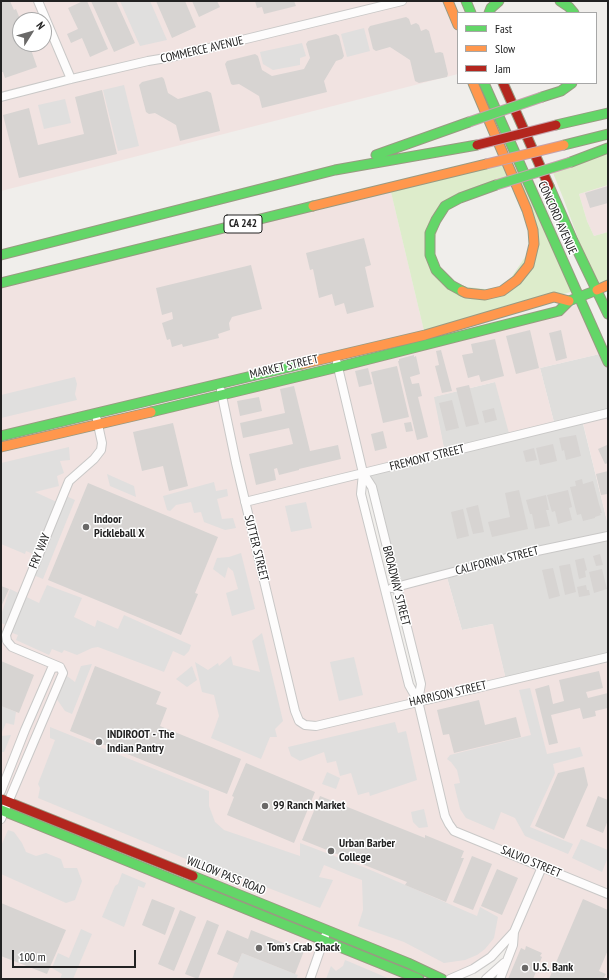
<!DOCTYPE html>
<style>
body{margin:0}
#map{position:relative;width:609px;height:980px;overflow:hidden;background:#f0eeeb;font-family:"PT Sans Narrow",sans-serif}
canvas{display:block}
.frame{position:absolute;inset:0;border:2px solid #222;pointer-events:none}
.legend{position:absolute;left:457px;top:12px;width:140px;height:72px;box-sizing:border-box;background:#fff;border:1px solid #a7a7a7;margin:0;padding:5px 7px;list-style:none;font-size:12px;color:#222}
.legend li{display:flex;align-items:center;gap:8px;height:20px}
.legend b{width:20px;border:1px solid #a7a7a7}
.north{position:absolute;left:12px;top:12px;width:40px;height:40px;box-sizing:border-box;background:#fff;border:1px solid #a7a7a7;border-radius:50%;rotate:53deg;font-size:11px;font-weight:700;line-height:16px;text-align:center;color:#222}
.north::after{content:'';display:block;margin:auto;width:14px;height:18px;background:#6a6968;clip-path:polygon(50% 0,100% 100%,50% 72%,0 100%)}
.scale{position:absolute;left:12px;top:950px;width:124px;height:18px;box-sizing:border-box;border:2px solid #222;border-top:0;padding-left:5px;font-size:12px;line-height:14px;white-space:nowrap;color:#222;-webkit-text-stroke:3px #fff;paint-order:stroke}
</style>
<div id="map">
<canvas width="609" height="980"></canvas>
<div class="frame"></div>
<ul class="legend">
<li><b style="height:5px;background:#63d668"></b>Fast</li>
<li><b style="height:5px;background:#ff974d"></b>Slow</li>
<li><b style="height:5px;background:#b3261e"></b>Jam</li>
</ul>
<div class="north">N</div>
<div class="scale">100 m</div>
</div>
<script>
const context = document.querySelector('canvas').getContext('2d');
context.lineJoin = 'round';
function fill(path, color) { context.fillStyle = color; context.fill(path, 'evenodd'); }
const poly = rows => new Path2D(rows.map(r => 'M' + r).join(''));
function trace(path, color, width, dash) { context.strokeStyle = color; context.lineWidth = width; context.lineCap = dash ? 'butt' : 'round'; context.setLineDash(dash || []); context.stroke(path); }
function write(font, color, halo, rows, align = 'center') {
  context.font = font + ' "PT Sans Narrow",sans-serif'; context.lineWidth = 3; context.setLineDash([]); context.textBaseline = 'middle'; context.strokeStyle = halo; context.fillStyle = color; for (const [text, x, y, turn = 0] of rows) {
    context.save(); context.translate(x, y); context.rotate((+turn || 0) * Math.PI / 180); context.textAlign = isNaN(turn) ? turn : align; if (halo) context.strokeText(text, 0, 0); context.fillText(text, 0, 0); context.restore();
  }
}
fill(poly([
 [604,353,608,362,608,413,582,420,608,525,608,657,506,680,492,624,462,630,446,574,396,587,372,487,363,473,445,453,433,397,495,382,555,426,540,368]
]), '#dfdedc');
fill(poly([
 [1,1,448,1,458,25,458,74,1,191],
 [20,20,44,20,44,44,20,44],
 [608,185,608,232,594,236,587,221,579,194],
 [390,188,425,335,1,436,1,283],
 [582,303,604,353,540,368,555,426,510,437,495,382,434,397,445,453,363,473,361,494,417,701,421,684,396,587,446,574,462,630,493,624,506,680,608,657,608,979,500,979,514,933,491,957,450,979,1,799,1,447,559,311],
 [608,413,608,525,582,419],
 [4,811,417,979,1,979,1,819]
]), '#f1e3e1');
fill(poly([
 [608,148,608,185,579,194,587,221,594,236,608,232,608,285,597,290,564,200,551,168],
 [505,160,526,176,577,290,425,335,390,188],
 [514,180,534,244,502,291,451,285,430,255,445,206]
]), '#ddeccb');
fill(poly([
 [120,1,150,1,167,40,140,46],
 [364,28,370,51,347,57,341,34],
 [302,43,306,56,300,58,300,65,273,70,263,64,260,52],
 [124,85,139,146,118,151,103,90],
 [65,99,71,123,44,129,38,105],
 [75,377,77,384,75,394,77,400,1,418,1,395],
 [69,447,70,460,60,461,64,473,57,476,59,486,35,492,59,503,64,495,75,500,43,579,31,574,38,556,26,551,25,554,1,544,1,463],
 [107,474,134,486,136,497,110,486],
 [214,482,216,491,227,489,228,496,217,499,222,519,233,518,236,528,225,530,204,522,201,512,194,513,191,502,176,505,170,511,167,510,163,496],
 [306,502,312,528,291,532,285,506],
 [241,553,255,609,232,616,226,593,238,589,233,571,228,567,225,578,213,569,217,558,229,557],
 [47,585,82,598,74,617,95,627,97,620,118,629,124,615,191,645,189,651,184,656,173,651,164,672,98,647,92,648,77,655,64,650,62,653,52,649,49,655,16,640,18,635,7,631,9,626,1,623,1,615,10,589,39,603],
 [262,633,283,721,275,729,277,737,270,737,261,759,211,738,219,716,214,695,202,692,195,662,208,670,218,663,219,666,231,656,233,665,260,672,252,641],
 [354,657,363,695,339,701,330,662],
 [92,664,72,714,65,711,54,695,63,673,75,682,81,666],
 [192,666,197,680,187,687,176,679],
 [530,688,547,754,580,747,583,756,553,764,555,773,530,827,573,844,568,854,525,836,515,818,501,812,494,830,466,818,460,809,454,784,460,783,457,770,451,762,447,759,450,755,531,735,519,690],
 [1,706,16,712,14,725,6,723,1,734],
 [395,722,398,733,406,731,417,780,370,796,369,792,358,795,351,773,340,776,336,761,327,763,324,752,300,761,291,756,288,747],
 [50,727,209,791,209,806,215,822,224,830,300,856,300,843,366,868,477,916,480,907,498,917,494,938,485,949,477,955,465,960,444,963,404,942,358,926,363,910,362,880,351,876,324,865,319,877,333,880,320,908,227,872,208,868,38,798,40,788,38,784,55,740,50,738],
 [11,735,4,752,1,752,1,736],
 [327,772,340,778,336,789,322,784],
 [424,809,428,827,419,828,413,822,411,812],
 [8,830,14,832,22,843,26,852,36,856,46,853,61,859,64,868,77,868,82,881,75,900,66,903,1,874,1,846],
 [581,839,608,850,608,857,602,872,572,858],
 [122,873,146,883,144,888,138,886,138,888,124,927,102,917,115,886,118,884],
 [81,929,92,934,73,979,60,979,62,974,52,968,58,953,69,958],
 [242,953,295,974,298,975,296,979,232,979],
 [345,960,350,962,390,979,326,979,331,966,336,971,343,966]
]), '#e0dfde');
fill(poly([
 [1,1,10,1,14,10,16,9,20,19,20,44,29,44,37,67,5,78,3,72,1,72],
 [83,1,87,1,108,49,90,57,82,38,71,43,67,34,78,29,68,8],
 [91,1,116,1,135,43,114,52],
 [156,1,185,1,196,27,172,38],
 [192,1,217,1,220,7,199,17],
 [255,1,294,1,296,6,264,14,262,7,257,8],
 [406,17,409,19,411,25,416,23,419,25,421,31,426,29,429,31,435,53,440,52,443,53,448,74,447,77,419,83,415,81,410,60,390,47,376,51,373,49,368,29,370,26],
 [336,34,339,36,344,56,342,59,336,61,324,81,327,92,262,108,259,96,239,84,233,85,231,84,225,64,227,61,255,54,258,56,262,70,272,76,304,69,310,58,306,44,308,41],
 [162,77,164,79,168,93,178,99,207,91,211,93,220,131,180,141,176,125,155,113,149,114,146,112,139,85,142,82],
 [102,90,117,154,19,178,3,115,29,108,38,145,84,134,75,97],
 [608,186,608,203,590,208,585,193],
 [364,238,371,265,365,267,374,307,347,314,344,303,335,306,332,294,319,298,313,269,310,270,306,253],
 [251,265,262,309,232,317,229,323,230,330,218,334,219,338,183,347,182,344,172,347,170,339,167,340,162,323,173,319,172,312,162,315,156,288],
 [530,330,539,368,516,374,506,336],
 [561,330,567,358,556,361,549,333],
 [495,339,504,376,481,382,479,375,468,378,462,355,473,353,471,344],
 [441,350,452,391,442,393,435,366,439,365,436,351],
 [414,355,414,357,416,356,420,374,410,377,412,384,419,383,422,396,418,397,428,437,417,440,398,361,399,361,399,359],
 [397,366,409,417,383,423,371,372],
 [368,368,372,384,359,387,355,371],
 [469,385,479,424,466,427,456,388],
 [294,386,310,451,338,445,341,459,299,469,299,470,279,475,277,468,274,469,276,480,256,485,249,454,293,444,289,428,243,438,240,423,285,413,280,389],
 [259,397,262,411,240,416,237,401],
 [452,400,459,428,446,431,439,403],
 [494,408,497,420,485,423,482,411],
 [411,422,413,431,406,432,404,423],
 [173,423,188,486,169,491,163,466,142,471,133,432],
 [383,431,387,448,375,451,371,434],
 [576,435,581,456,566,460,564,450,562,451,559,438],
 [553,444,557,461,540,465,536,448],
 [607,445,608,463,605,464,598,449],
 [534,448,537,460,526,462,523,451],
 [608,471,608,494,601,495,596,474],
 [582,479,583,484,593,481,599,504,602,513,600,513,601,515,595,517,595,518,583,521,581,514,577,515,570,487,576,486,575,481],
 [88,483,218,537,195,593,198,594,181,635,48,580],
 [519,490,528,529,492,537,488,522,510,517,505,493],
 [568,490,572,507,569,508,572,520,558,524,555,511,552,512,547,495],
 [546,495,549,510,546,510,550,526,535,529,532,514,530,514,526,500],
 [478,505,484,532,473,534,466,508],
 [463,509,469,536,457,539,451,512],
 [600,554,603,565,596,566,593,556],
 [584,558,587,570,585,571,586,577,579,579,575,560],
 [570,564,576,592,565,595,559,566],
 [553,568,560,596,549,599,542,570],
 [602,569,607,589,594,593,589,572],
 [586,585,587,590,589,590,590,595,579,597,577,587],
 [1,586,9,589,1,607],
 [1,661,34,675,19,713,1,706],
 [95,666,161,692,156,704,167,708,160,726,241,759,227,794,70,731],
 [599,671,603,688,586,692,588,698,608,693,608,708,595,711,596,716,583,719,580,708,551,715,558,743,549,745,535,689,549,685,553,704,564,701,559,680],
 [479,700,485,725,516,717,521,737,454,753,449,734,443,735,437,710],
 [246,763,315,792,294,843,227,815,234,797,232,796],
 [584,767,588,785,564,839,535,826,558,773],
 [320,796,425,838,425,835,464,851,461,858,464,858,446,902,405,885,407,882,302,840],
 [598,796,608,800,608,820,603,833,586,826],
 [472,856,492,864,473,910,453,902],
 [497,869,518,878,502,915,481,906],
 [152,899,175,908,165,935,142,925],
 [583,899,608,910,608,950,599,971,606,974,603,979,549,979],
 [1,903,66,930,47,974,1,956],
 [180,910,196,917,174,971,158,964],
 [207,920,219,925,198,979,185,974],
 [227,930,248,939,251,930,304,951,295,974,242,953,244,948,238,963,217,954],
 [526,946,542,953,540,956,542,957,533,979,508,979,521,948,525,950]
]), '#d7d4d2');
const street = poly([
 [38,1,71,79],
 [1,97,71,79,148,61,172,57,402,1],
 [337,363,363,473],
 [221,391,236,463,295,711,299,721,305,725,316,726,608,657],
 [245,502,608,413],
 [392,588,518,555,608,536],
 [60,667,12,647,7,641,6,635,69,481,94,459,101,450,102,443,97,420],
 [418,701,421,684,372,487,363,473,361,494,409,685,418,701,445,816,449,824,454,831,608,894],
 [1,791,25,730,52,668,60,667,63,673,1,819],
 [310,979,325,936],
 [450,979,473,969,491,957,514,932],
 [486,979,504,963],
 [500,979,513,945,514,932,542,867]
]);
const fast = poly([
 [466,1,471,13],
 [560,1,569,7,574,13],
 [489,13,491,8,499,1],
 [484,83,608,362],
 [542,97,561,91,572,83],
 [556,125,608,113],
 [564,145,608,134],
 [376,155,469,122],
 [571,162,608,148],
 [549,186,573,241,608,314],
 [1,255,335,170,477,145],
 [1,283,313,206],
 [462,291,451,285,436,270,430,255,430,233,436,220,445,206,460,198,496,185],
 [151,412,338,367,559,311,569,301,597,290],
 [1,436,302,364],
 [1,810,419,979],
 [193,876,408,963,442,979]
]);
const slow = poly([
 [448,1,458,25],
 [313,206,486,164],
 [597,290,608,285],
 [462,291,466,293,485,295,502,291,517,280,529,265,534,244,533,230,527,210,473,83],
 [302,364,425,335,554,297,569,301],
 [1,447,151,412]
]);
const jam = poly([
 [503,83,549,186],
 [1,799,193,876]
]);
trace(street, '#c9c8c7', 10);
trace(fast, '#999a82', 11);
trace(slow, '#999a82', 11);
trace(jam, '#999a82', 11);
trace(street, '#fdfcfc', 8);
trace(fast, '#63d668', 9);
trace(slow, '#ff974d', 9);
trace(jam, '#b3261e', 9);
const fastBridge = poly([
 [469,122,542,97],
 [496,185,571,162]
]);
const slowBridge = poly([
 [486,164,564,145]
]);
const jamBridge = poly([
 [477,145,556,125]
]);
trace(fastBridge, '#c5a2ac', 11, []);
trace(slowBridge, '#c5a2ac', 11, []);
trace(jamBridge, '#c5a2ac', 11, []);
trace(fastBridge, '#63d668', 9);
trace(slowBridge, '#ff974d', 9);
trace(jamBridge, '#b3261e', 9);
for (const [x, y, r, color] of [
 [86,527,4,"#6a6968"],
 [99,742,4,"#6a6968"],
 [265,806,4,"#6a6968"],
 [331,851,4,"#6a6968"],
 [259,948,4,"#6a6968"],
 [525,968,4,"#6a6968"]
]) { const dot = new Path2D(); dot.arc(x, y, r, 0, 2 * Math.PI); context.fillStyle = color; context.fill(dot); trace(dot, '#fff', 1.5); }
for (const [x, y, w] of [
 [243,224,38]
]) { const box = new Path2D(); box.roundRect(x - w / 2, y - 9, w, 18, 3); context.fillStyle = '#fff'; context.fill(box); trace(box, '#222', 1); }
write('bold 11px', '#222', null, [
 ["CA 242",243,224]
]);
write('12px', '#222', '#fff', [
 ["COMMERCE AVENUE",202,50,-13],
 ["CONCORD AVENUE",557,218,66],
 ["MARKET STREET",284,367,-13],
 ["FREMONT STREET",427,458,-14],
 ["SUTTER STREET",256,548,76],
 ["FRY WAY",40,551,-68],
 ["CALIFORNIA STREET",497,561,-14],
 ["BROADWAY STREET",396,586,76],
 ["HARRISON STREET",448,694,-13],
 ["SALVIO STREET",531,862,23],
 ["WILLOW PASS ROAD",226,876,22]
]);
write('bold 12px', '#222', '#fff', [
 ["Indoor",94,520],
 ["Pickleball X",94,534],
 ["INDIROOT - The",107,735],
 ["Indian Pantry",107,749],
 ["99 Ranch Market",273,806],
 ["Urban Barber",339,844],
 ["College",339,858],
 ["Tom's Crab Shack",267,948],
 ["U.S. Bank",533,968]
], 'left');
</script>
